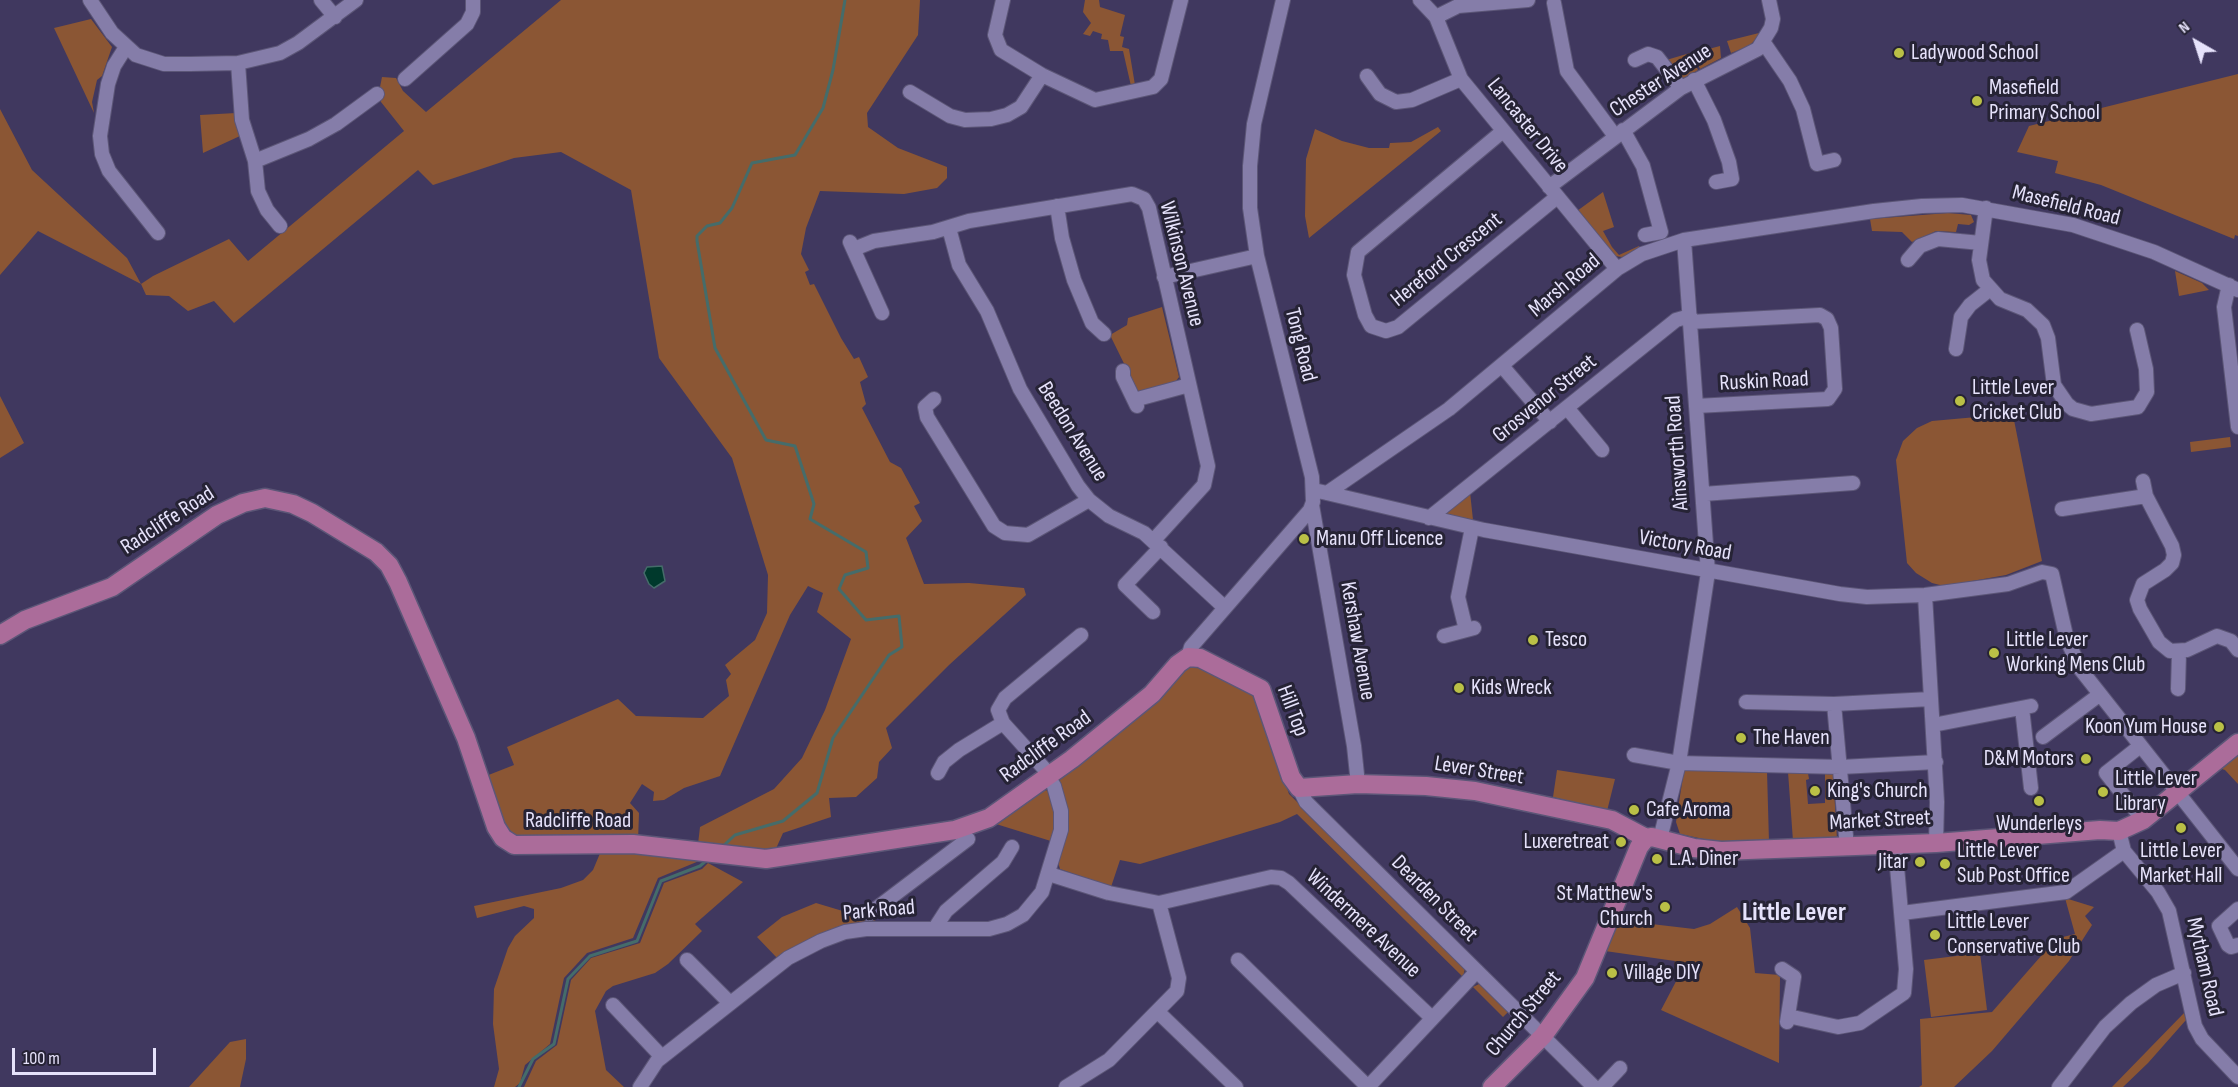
<!DOCTYPE html>
<style>
body{margin:0}
#map{position:relative;width:2238px;height:1087px;overflow:hidden;background:#40385f;font-family:"Sofia Sans Condensed",sans-serif}
canvas{display:block}
.north{position:absolute;left:2166px;top:12px;width:60px;height:60px;-webkit-text-stroke:4px #262335;paint-order:stroke;rotate:321deg;font-size:16px;font-weight:700;line-height:24px;text-align:center;color:#e6e2fb}
.north::after{content:'';display:block;margin:auto;width:21px;height:27px;background:#e6e2fb;clip-path:polygon(50% 0,100% 100%,50% 72%,0 100%)}
.scale{position:absolute;left:12px;top:1048px;width:144px;height:27px;box-sizing:border-box;border:3px solid #e6e2fb;border-top:0;padding-left:8px;font-size:18px;line-height:21px;white-space:nowrap;color:#e6e2fb;-webkit-text-stroke:4px #262335;paint-order:stroke}
</style>
<div id="map">
<canvas width="2238" height="1087"></canvas>
<div class="north">N</div>
<div class="scale">100 m</div>
</div>
<script>
const context = document.querySelector('canvas').getContext('2d');
context.lineJoin = 'round';
function fill(path, color) { context.fillStyle = color; context.fill(path, 'evenodd'); }
const poly = rows => new Path2D(rows.map(r => 'M' + r).join(''));
function trace(path, color, width, dash) { context.strokeStyle = color; context.lineWidth = width; context.lineCap = dash ? 'butt' : 'round'; context.setLineDash(dash || []); context.stroke(path); }
function write(font, color, halo, rows, align = 'center') {
  context.font = font + ' "Sofia Sans Condensed",sans-serif'; context.lineWidth = 6; context.setLineDash([]); context.textBaseline = 'middle'; context.strokeStyle = halo; context.fillStyle = color; for (const [text, x, y, turn = 0] of rows) {
    context.save(); context.translate(x, y); context.rotate((+turn || 0) * Math.PI / 180); context.textAlign = isNaN(turn) ? turn : align; if (halo) context.strokeText(text, 0, 0); context.fillText(text, 0, 0); context.restore();
  }
}
fill(poly([
 [561,0,920,0,918,35,867,113,868,127,898,148,947,167,947,178,937,188,904,194,820,191,806,228,801,254,809,270,805,272,810,285,814,284,841,338,854,359,859,357,868,377,860,382,866,404,862,408,890,462,901,468,920,503,914,506,922,521,906,538,924,584,969,583,1024,588,1026,595,949,665,886,728,892,748,879,762,877,778,856,797,829,798,831,817,783,833,774,853,698,844,700,827,774,789,802,758,825,710,851,639,817,612,823,593,808,586,790,615,720,776,684,788,664,800,653,801,654,792,642,784,630,803,639,813,638,841,527,839,515,835,506,827,486,776,514,765,507,747,618,699,636,716,703,718,729,696,726,680,731,674,725,665,755,640,767,613,768,575,732,458,659,358,631,190,561,152,514,158,433,185,418,170,234,323,214,301,188,311,169,296,146,295,141,284,38,231,0,275,0,109,32,170,127,258,141,284,153,276,229,239,248,261,404,131,381,102,379,92,382,77,396,78,403,91,426,112],
 [1085,0,1099,0,1100,7,1125,15,1120,36,1124,37,1122,47,1129,49,1135,85,1131,86,1123,51,1110,51,1108,40,1101,39,1102,34,1093,31,1090,36,1083,34,1091,23,1083,12],
 [91,19,112,47,102,76,97,80,92,102,94,113,54,28],
 [1763,32,1749,46,1731,53,1727,41],
 [1720,46,1721,58,1700,69,1693,53],
 [1690,53,1698,70,1680,81,1663,61],
 [2238,74,2238,236,2235,235,2234,239,2101,185,2055,173,2058,161,2017,152,2029,126],
 [236,113,240,136,203,153,200,115],
 [1438,127,1441,131,1309,238,1305,216,1306,159,1315,129,1342,141,1369,148,1389,148,1390,143,1411,142],
 [1603,192,1614,227,1603,231,1612,247,1619,255,1639,246,1639,249,1622,257,1615,256,1577,211],
 [1948,213,1971,215,1974,222,1969,225,1958,224,1956,232,1936,231,1912,242,1902,232,1872,231,1870,219],
 [2175,271,2202,283,2209,290,2179,296],
 [1162,307,1179,377,1176,381,1138,392,1110,335,1127,325,1128,318],
 [0,396,24,443,0,458],
 [1999,415,2014,420,2042,561,2006,575,1944,586,1932,583,1916,573,1907,563,1896,460,1903,441,1917,428,1932,421],
 [2230,437,2231,447,2191,452,2190,442],
 [1470,492,1473,520,1447,515,1445,513],
 [1194,664,1254,694,1289,794,1465,968,1463,977,1297,814,1280,822,1140,864,1120,860,1111,887,1060,869,1058,862,1069,826,1068,815,1058,784,1061,777,1132,721,1179,671],
 [2238,753,2238,784,2225,770,2219,768],
 [1557,770,1615,779,1607,811,1553,797],
 [1684,770,1767,771,1769,842,1722,843,1680,834,1676,822],
 [1788,772,1808,773,1809,779,1806,780,1808,804,1825,803,1825,772,1833,773,1837,839,1793,841],
 [1049,790,1058,819,1054,842,996,824,1041,791],
 [601,851,678,855,699,861,658,878,633,938,587,953,564,978,550,1044,525,1065,520,1083,515,1087,494,1087,499,1069,493,1024,494,989,508,948,515,936,534,918,534,909,524,906,477,918,474,906,561,888,583,880,593,870],
 [708,863,743,882,695,924,702,931,668,964,655,973,613,986,606,991,595,1011,606,1070,624,1087,524,1087,536,1061,557,1045,571,980,591,958,640,943,664,883,702,869],
 [2065,898,2094,907,2085,916,2092,925,2069,961,1992,1051,1954,1087,1919,1087,1922,1085,1920,1019,1992,1012,2048,948,2063,937,2075,934],
 [816,903,876,921,873,926,822,934,778,959,757,937,782,917],
 [1737,907,1750,928,1755,973,1780,975,1779,1063,1661,1010,1682,970,1674,965,1675,961,1605,951,1617,920,1694,929,1710,924],
 [1980,953,1987,1010,1931,1017,1924,960],
 [1479,984,1509,1011,1503,1017,1473,987],
 [2184,1013,2186,1020,2148,1063,2123,1087,2112,1087],
 [246,1039,246,1059,240,1087,189,1087,230,1042]
]), '#8b5634');
const water = poly([
 [662,566,665,581,654,588,649,584,644,573,647,567,662,566]
]);
fill(water, '#00392c');
trace(water, '#456c6a', 1.5);
trace(poly([
 [721,848,735,835,783,821,817,793,833,738,889,655,902,647,899,616,866,620,839,589,845,575,868,568,866,552,810,519,814,504,795,446,766,440,715,348,697,241,697,236,707,226,720,223,732,208,752,163,795,155,823,108,833,70,845,0],
 [519,1087,533,1059,554,1044,568,979,590,956,637,941,661,881,700,866,707,860]
]), '#456c6a', 3);
const minor = poly([
 [90,0,112,33,136,55,164,64,190,64,238,63,280,53,298,43,356,0],
 [321,0,335,17],
 [1003,0,995,35,1001,50,1042,75,1095,100,1153,87,1161,79,1181,0],
 [1420,0,1436,17,1461,79,1617,269],
 [1554,3,1567,71,1615,136],
 [1436,17,1458,6,1528,0],
 [1764,43,1790,81,1803,109,1817,164,1834,160],
 [126,47,114,66,108,84,100,136,102,154,109,171,158,233],
 [1635,60,1648,54,1657,57,1681,88],
 [238,63,242,120,255,161,258,191,267,210,280,226],
 [1367,76,1380,94,1396,102,1412,100,1461,79],
 [405,79,467,24,473,12,473,0],
 [1694,80,1714,120,1729,162,1732,179,1716,182],
 [910,92,950,116,965,120,991,119,1007,115,1021,107,1042,75],
 [1623,130,1643,166,1661,232,1645,235],
 [1503,131,1358,252,1354,275,1365,315,1371,326,1386,331,1398,327,1557,197],
 [255,161,309,139,336,124,377,94],
 [1549,187,1681,88,1758,49,1771,28,1773,19,1769,0],
 [1057,206,1062,238,1074,280,1092,323,1104,334],
 [1986,208,1979,260,1983,280,2000,299,2027,310,2043,325,2048,338,2054,385,2067,404,2073,409,2091,414,2138,407,2147,392,2146,369,2137,330],
 [949,228,959,265,987,311,1020,389,1078,486,1089,500,1109,516,1144,533,1224,607],
 [850,242,882,313],
 [854,249,874,241,933,232,969,221,1132,194,1144,199,1149,208,1208,466,1204,485,1153,541],
 [1908,260,1920,246,1938,239,1981,243],
 [1164,277,1257,256],
 [2229,285,2224,307,2238,427],
 [1690,322,1820,315,1827,319,1831,328,1835,389,1828,399,1696,406],
 [1956,349,1961,317,1970,305,1989,290],
 [1502,366,1550,422],
 [1123,371,1123,377,1137,406],
 [934,399,925,407,927,417,994,526,1005,533,1028,535,1089,500],
 [1134,400,1189,385],
 [1568,409,1602,450],
 [2143,481,2146,496,2172,546,2174,555,2172,563,2165,570,2143,584,2137,600,2140,609,2159,642,2170,651,2187,650,2217,636,2231,641,2238,650],
 [1314,490,1484,530,1840,594,1867,597,1925,595,2008,584,2042,572,2052,574,2067,640,2081,670,2238,869],
 [1327,493,1449,409,1617,269,1642,254,1684,240,1874,211,1922,206,1962,205,2073,225,2154,252,2238,290],
 [1703,494,1853,483],
 [1312,505,1354,746,1358,784],
 [2062,509,2146,496],
 [1429,518,1676,320,1690,316],
 [1925,595,1937,802,1936,843],
 [1153,612,1125,585,1161,547],
 [1466,630,1458,597,1472,528],
 [1444,636,1474,628],
 [1188,657,1191,647,1310,510,1313,502,1312,477,1257,256,1250,208,1250,166,1254,124,1283,0],
 [2178,689,2179,653],
 [1746,702,1834,704,1931,699],
 [1834,704,1847,847],
 [2022,708,2031,788],
 [1933,725,2031,706],
 [2043,737,2099,695],
 [2139,747,2106,773,2143,820],
 [1634,755,1679,763,1841,767,1936,762],
 [938,773,944,762,959,750,1003,723],
 [1050,775,1003,723,998,710,1005,698,1081,635],
 [1299,788,1306,802,1316,812,1594,1087],
 [2119,831,2124,851,2158,892,2169,911,2195,1026,2202,1039,2238,1077],
 [1660,839,1679,763,1708,572,1684,240],
 [1049,874,1109,893,1159,903,1271,877,1281,878,1289,883,1432,1018],
 [2238,909,2219,926,2228,945,2231,947,2238,945],
 [1902,913,2066,892,2124,851],
 [869,914,968,839],
 [935,928,946,911,1003,862,1012,847],
 [687,960,730,1003],
 [1238,960,1368,1087],
 [1782,969,1794,977,1787,1022],
 [613,1005,662,1057],
 [1158,1012,1236,1087],
 [1788,1016,1838,1027,1860,1023,1904,993,1906,969,1895,844],
 [640,1087,657,1061,788,958,821,941,845,932,866,929,989,929,1007,924,1023,915,1042,892,1061,830,1061,811,1054,786,1048,776],
 [1066,1087,1109,1060,1177,991,1179,978,1159,903],
 [1368,1087,1477,971],
 [1602,1087,1620,1068],
 [2059,1087,2105,1027,2131,1003,2156,985,2184,973]
]);
const major = poly([
 [0,635,25,620,112,587,217,515,243,503,265,498,293,504,312,513,376,552,389,565,398,582,466,738,496,827,503,838,514,845,633,844,766,859,955,830,989,818,1072,759,1152,694,1178,664,1188,657,1200,658,1261,689,1291,777,1299,788,1358,784,1426,786,1475,791,1612,820,1646,838],
 [1646,838,1652,837,1694,848,1721,851,1936,843,2100,830,2119,831,2143,820,2238,743],
 [1492,1087,1543,1036,1585,978,1639,847,1646,838]
]);
trace(minor, '#5c5677', 16);
trace(major, '#5c5677', 21);
trace(minor, '#857da9', 14);
trace(major, '#ab6c9a', 18);
for (const [x, y, r, color] of [
 [1899,53,6,"#bac046"],
 [1977,101,6,"#bac046"],
 [1960,401,6,"#bac046"],
 [1304,539,6,"#bac046"],
 [1533,640,6,"#bac046"],
 [1994,653,6,"#bac046"],
 [1459,688,6,"#bac046"],
 [2219,727,6,"#bac046"],
 [1741,738,6,"#bac046"],
 [2086,759,6,"#bac046"],
 [1815,791,6,"#bac046"],
 [2103,792,6,"#bac046"],
 [2039,801,6,"#bac046"],
 [1634,810,6,"#bac046"],
 [2181,828,6,"#bac046"],
 [1621,842,6,"#bac046"],
 [1657,859,6,"#bac046"],
 [1920,862,6,"#bac046"],
 [1945,864,6,"#bac046"],
 [1665,907,6,"#bac046"],
 [1935,935,6,"#bac046"],
 [1612,973,6,"#bac046"]
]) { const dot = new Path2D(); dot.arc(x, y, r, 0, 2 * Math.PI); context.fillStyle = color; context.fill(dot); trace(dot, '#262335', 2); }
write('22px', '#e6e2fb', '#262335', [
 ["Ladywood School",1911,53],
 ["Masefield",1989,88],
 ["Primary School",1989,113],
 ["Little Lever",1972,388],
 ["Cricket Club",1972,413],
 ["Manu Off Licence",1316,539],
 ["Tesco",1545,640],
 ["Little Lever",2006,640],
 ["Working Mens Club",2006,665],
 ["Kids Wreck",1471,688],
 ["Koon Yum House",2207,727,"right"],
 ["The Haven",1753,738],
 ["D&M Motors",2074,759,"right"],
 ["Little Lever",2115,779],
 ["Library",2115,804],
 ["King's Church",1827,791],
 ["Cafe Aroma",1646,810],
 ["Wunderleys",2039,824,"center"],
 ["Luxeretreat",1609,842,"right"],
 ["Little Lever",1957,851],
 ["Sub Post Office",1957,876],
 ["Little Lever",2181,851,"center"],
 ["Market Hall",2181,876,"center"],
 ["L.A. Diner",1669,859],
 ["Jitar",1908,862,"right"],
 ["St Matthew's",1653,894,"right"],
 ["Church",1653,919,"right"],
 ["Little Lever",1947,922],
 ["Conservative Club",1947,947],
 ["Village DIY",1624,973]
], 'left');
write('22px', '#e6e2fb', '#262335', [
 ["Chester Avenue",1661,81,-33],
 ["Lancaster Drive",1527,126,51],
 ["Masefield Road",2066,206,14],
 ["Hereford Crescent",1447,260,-39],
 ["Wilkinson Avenue",1181,264,76],
 ["Marsh Road",1565,286,-40],
 ["Tong Road",1300,345,76],
 ["Ruskin Road",1764,382,-3],
 ["Grosvenor Street",1545,399,-39],
 ["Beedon Avenue",1072,432,58],
 ["Ainsworth Road",1678,453,-94],
 ["Radcliffe Road",168,521,-33],
 ["Victory Road",1685,546,10],
 ["Kershaw Avenue",1357,641,80],
 ["Hill Top",1292,711,69],
 ["Radcliffe Road",1046,747,-36],
 ["Lever Street",1479,771,9],
 ["Radcliffe Road",578,821],
 ["Market Street",1880,821,-3],
 ["Dearden Street",1434,899,45],
 ["Park Road",879,911,-5],
 ["Windermere Avenue",1363,924,43],
 ["Mytham Road",2204,967,77],
 ["Church Street",1524,1014,-50]
]);
write('bold 26px', '#e6e2fb', '#262335', [
 ["Little Lever",1794,913]
]);
</script>
